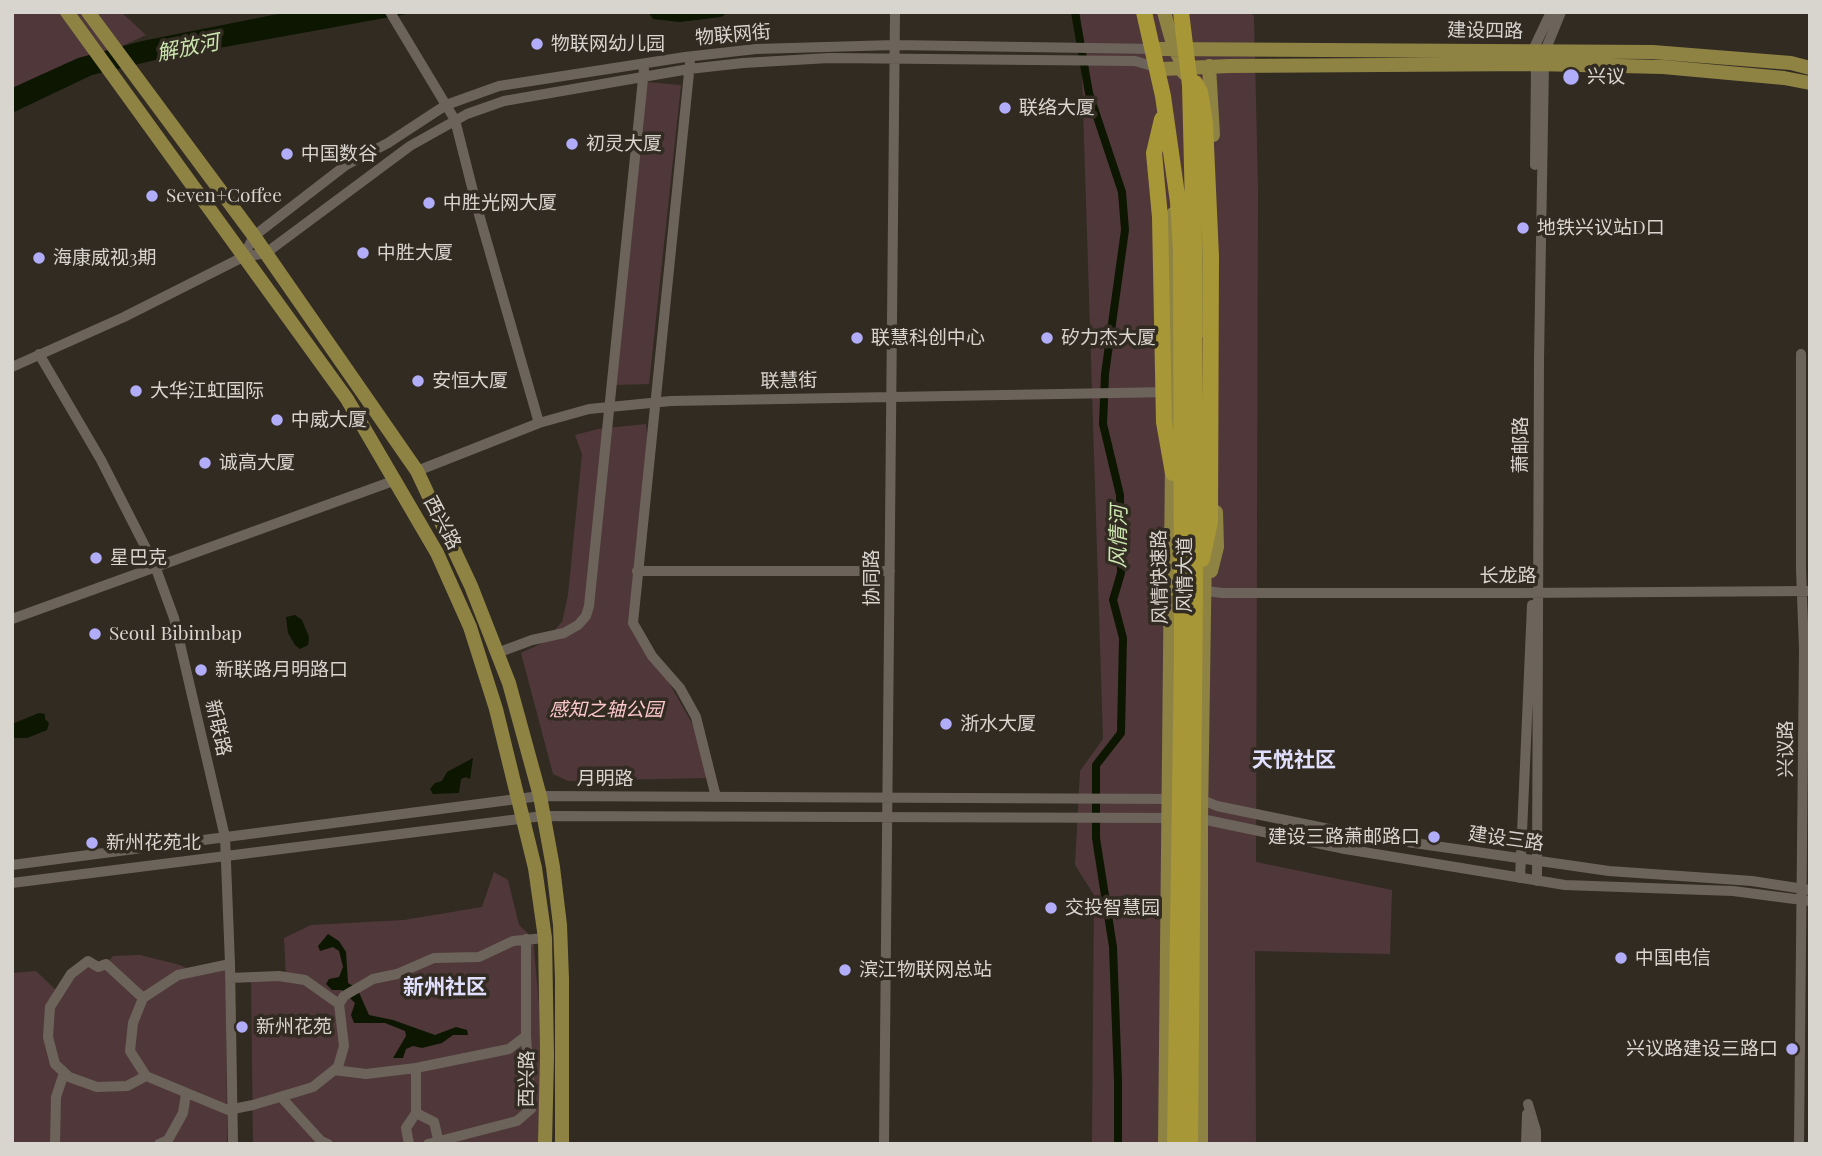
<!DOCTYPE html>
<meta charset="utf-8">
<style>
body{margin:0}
#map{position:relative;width:1822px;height:1156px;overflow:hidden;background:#322b22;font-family:"Playfair Display",serif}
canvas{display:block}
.frame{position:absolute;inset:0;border:14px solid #d8d4ce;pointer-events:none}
</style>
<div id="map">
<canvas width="1822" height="1156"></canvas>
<div class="frame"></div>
</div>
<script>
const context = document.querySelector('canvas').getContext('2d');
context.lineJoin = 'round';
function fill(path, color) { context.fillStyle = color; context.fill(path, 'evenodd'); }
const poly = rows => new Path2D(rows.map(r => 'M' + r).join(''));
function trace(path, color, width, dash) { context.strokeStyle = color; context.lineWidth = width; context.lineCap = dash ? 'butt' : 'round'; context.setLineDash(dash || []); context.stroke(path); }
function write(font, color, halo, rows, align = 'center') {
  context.font = font + ' "Playfair Display","Noto Sans SC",serif'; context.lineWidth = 7; context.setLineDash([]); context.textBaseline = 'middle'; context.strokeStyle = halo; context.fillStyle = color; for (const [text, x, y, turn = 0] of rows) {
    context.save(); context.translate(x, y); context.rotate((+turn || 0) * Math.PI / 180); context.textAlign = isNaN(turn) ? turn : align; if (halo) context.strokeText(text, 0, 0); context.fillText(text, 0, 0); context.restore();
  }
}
fill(poly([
 [12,12,121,12,146,35,12,97],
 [1080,12,1249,12,1254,16,1258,189,1256,862,1392,890,1390,954,1255,951,1256,1144,1092,1144,1094,895,1075,865,1080,771,1103,739],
 [647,82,681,85,649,384,616,385],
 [646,424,647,434,637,626,702,741,706,778,568,781,553,774,521,653,542,643,562,622,568,595,582,454,575,435,598,429],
 [494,872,508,880,519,925,533,938,539,1005,541,1144,253,1144,251,977,286,977,284,938,311,925,404,920,482,907],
 [140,955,180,965,195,972,226,967,227,1144,12,1144,12,973,36,971,59,993,88,961,106,964,113,956]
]), '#50383a');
fill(poly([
 [288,12,418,12,164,58,92,75,12,113,12,88,78,58,142,41],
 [648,12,729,12,721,17,680,22,653,19],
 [295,615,302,620,309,637,308,645,300,649,295,645,288,633,286,617],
 [39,713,45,714,45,719,49,723,47,730,27,738,12,738,12,724],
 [473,758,470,779,466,777,461,779,459,793,433,794,430,789,435,783,442,781,447,772],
 [328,934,339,941,346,952,348,983,357,988,369,1015,393,1020,435,1035,456,1027,467,1030,468,1035,453,1035,442,1043,422,1048,413,1046,406,1049,403,1058,393,1058,406,1036,405,1031,385,1023,354,1023,351,1015,355,1003,342,990,332,990,326,984,329,979,339,977,343,967,339,951,333,947,320,951,318,946]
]), '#0c1600');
trace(poly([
 [1075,12,1089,93,1122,192,1125,230,1105,374,1103,424,1120,495,1121,573,1113,600,1123,638,1121,733,1096,765,1096,838,1113,947,1118,1081,1118,1144]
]), '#0c1600', 8);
trace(poly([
 [390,12,455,120,478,211,539,423],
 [690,63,633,623,652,656,680,688,696,717,716,797],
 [1535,165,1536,64,1533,50,1551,12],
 [243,257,254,236,346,165,388,143,446,105,499,86,685,57,756,49,894,45,1157,49],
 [39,354,101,460,155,566,174,618,225,837,230,964,233,1144],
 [12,367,124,317,243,257,266,253,410,146,467,114,504,101,689,69,743,63,829,58,1135,61,1159,68],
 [417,471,539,423,589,409,671,401,1170,392],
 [637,571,890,571],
 [1206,591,1222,593,1518,593,1810,591],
 [12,619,396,480],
 [497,653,532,640,564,633,578,625,586,616,589,606,644,69],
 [1198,798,1217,806,1358,835,1435,846,1609,871,1752,881,1810,890],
 [1197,818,1345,849,1565,885,1733,891,1810,901],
 [12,865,540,796,1175,799],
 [1520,878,1532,605],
 [1537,881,1539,359,1544,64,1545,51,1561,12],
 [12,883,543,816,1174,818],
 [230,964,178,975,143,998,133,1023,130,1051,146,1076,228,1110,253,1105,313,1087,338,1067,344,1046,339,1004,305,980,279,976,230,978],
 [143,998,106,964,98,967,88,961,71,974,50,1007,48,1037,55,1064,69,1077,97,1087,127,1086,146,1076],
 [339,1004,344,996,373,979,397,974,434,958,479,957,513,941,545,938],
 [334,1070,366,1074,416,1068,509,1049,526,1036,526,939],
 [281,1097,321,1141,328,1144],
 [1528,1104,1536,1131,1536,1144],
 [416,1113,434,1122,439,1143],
 [55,1144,56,1097,64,1073],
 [159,1144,168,1140,183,1113,186,1094],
 [409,1144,406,1128,416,1113,416,1068],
 [428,1144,517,1121,531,1109,526,1036],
 [884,1144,895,12],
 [1526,1144,1527,1114],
 [1799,1144,1804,649,1801,569,1801,354]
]), '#6c645a', 10);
trace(poly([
 [67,12,347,399,437,553,470,627,496,709,535,868,545,938,547,1056,545,1144],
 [88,12,254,236,417,471,471,586,509,683,540,796,553,867,560,925,562,979,562,1144],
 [1164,12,1174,48,1184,66,1184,73],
 [1158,49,1653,52,1791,63,1810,68],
 [1209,66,1213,135],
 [1162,69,1229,66,1536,64,1663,67,1784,78,1810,83],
 [1201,190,1203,330],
 [1171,421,1173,214],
 [1211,571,1217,547,1216,512],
 [1165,1144,1172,462],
 [1201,1144,1201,818,1205,547]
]), '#8f8344', 14);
trace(poly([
 [1144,12,1163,96,1178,202,1181,250,1182,652,1175,1144],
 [1181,12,1190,85,1194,248,1195,592,1190,1144],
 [1195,83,1200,92,1205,123,1211,256,1210,522,1202,559],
 [1162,119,1154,153,1160,217,1164,422,1173,473]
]), '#a79736', 16);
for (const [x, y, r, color] of [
 [537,44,7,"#b2adf9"],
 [1571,77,9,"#b2adf9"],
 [1005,108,7,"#b2adf9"],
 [572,144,7,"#b2adf9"],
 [287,154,7,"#b2adf9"],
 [152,196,7,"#b2adf9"],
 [429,203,7,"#b2adf9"],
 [1523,228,7,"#b2adf9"],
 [363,253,7,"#b2adf9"],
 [39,258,7,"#b2adf9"],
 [857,338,7,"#b2adf9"],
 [1047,338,7,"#b2adf9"],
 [418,381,7,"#b2adf9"],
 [136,391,7,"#b2adf9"],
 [277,420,7,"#b2adf9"],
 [205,463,7,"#b2adf9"],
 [96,558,7,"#b2adf9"],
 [95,634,7,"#b2adf9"],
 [201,670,7,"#b2adf9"],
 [946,724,7,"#b2adf9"],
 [1434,837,7,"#b2adf9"],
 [92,843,7,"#b2adf9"],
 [1051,908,7,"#b2adf9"],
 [1621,958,7,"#b2adf9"],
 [845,970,7,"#b2adf9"],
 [242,1027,7,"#b2adf9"],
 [1792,1049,7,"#b2adf9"]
]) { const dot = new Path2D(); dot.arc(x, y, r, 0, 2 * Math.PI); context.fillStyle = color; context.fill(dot); trace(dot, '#322b22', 2.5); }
write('19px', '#d8d4ce', '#322b22', [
 ["建设四路",1485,31,1],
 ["物联网街",733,35,-5],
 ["联慧街",789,381,-1],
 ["萧邮路",1521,445,-90],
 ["西兴路",442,523,62],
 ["风情大道",1185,575,-90],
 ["长龙路",1508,576],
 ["风情快速路",1160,577,-91],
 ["协同路",872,578,-90],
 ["新联路",218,728,77],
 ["兴议路",1786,749,-90],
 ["月明路",605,779],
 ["建设三路",1506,839,8],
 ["西兴路",527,1079,-89]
]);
write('19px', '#d8d4ce', '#322b22', [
 ["物联网幼儿园",551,44],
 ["兴议",1587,77],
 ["联络大厦",1019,108],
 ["初灵大厦",586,144],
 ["中国数谷",301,154],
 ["Seven+Coffee",166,196],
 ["中胜光网大厦",443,203],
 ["地铁兴议站D口",1537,228],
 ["中胜大厦",377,253],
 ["海康威视3期",53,258],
 ["联慧科创中心",871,338],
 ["矽力杰大厦",1061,338],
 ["安恒大厦",432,381],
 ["大华江虹国际",150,391],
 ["中威大厦",291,420],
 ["诚高大厦",219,463],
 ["星巴克",110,558],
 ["Seoul Bibimbap",109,634],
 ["新联路月明路口",215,670],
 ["浙水大厦",960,724],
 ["建设三路萧邮路口",1420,837,"right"],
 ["新州花苑北",106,843],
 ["交投智慧园",1065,908],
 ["中国电信",1635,958],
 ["滨江物联网总站",859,970],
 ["新州花苑",256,1027],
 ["兴议路建设三路口",1778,1049,"right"]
], 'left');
write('italic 19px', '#fdc7cc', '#322b22', [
 ["感知之轴公园",606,710]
]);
write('italic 21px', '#cce6af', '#322b22', [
 ["解放河",188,48,-11],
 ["风情河",1119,537,-89]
]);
write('bold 21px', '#e0dffd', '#322b22', [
 ["天悦社区",1294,760],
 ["新州社区",445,987]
]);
</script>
